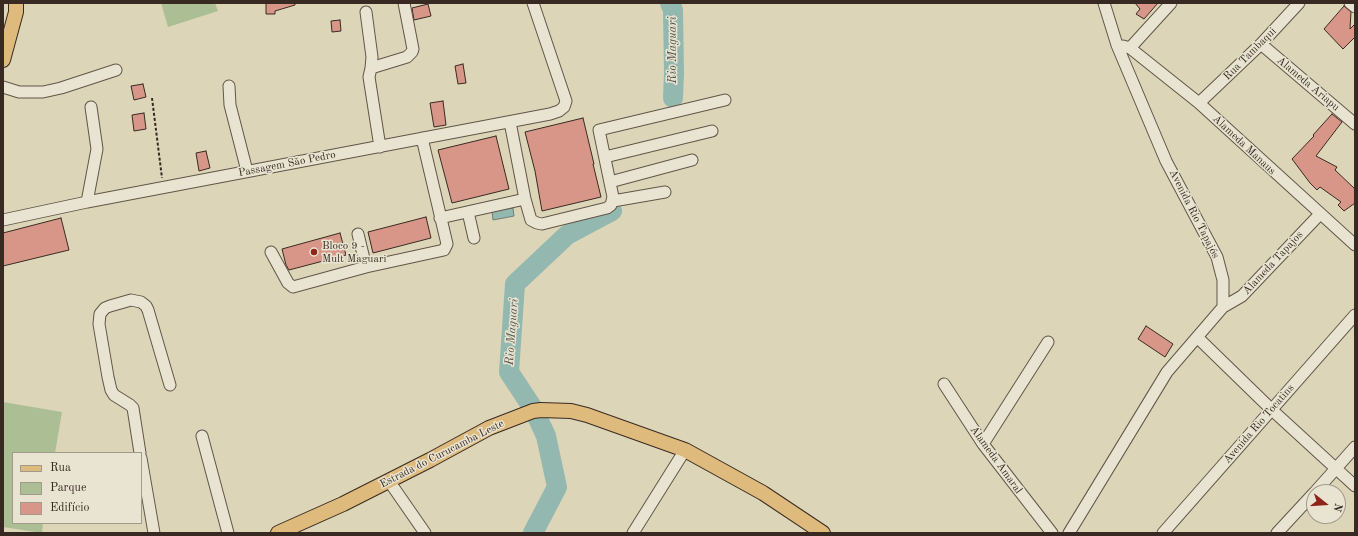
<!DOCTYPE html>
<meta charset="utf-8">
<style>
body{margin:0}
#map{position:relative;width:1358px;height:536px;overflow:hidden;background:#ddd5b8;font-family:"Old Standard TT",serif}
canvas{display:block}
.frame{position:absolute;inset:0;border:4px solid #382a23;pointer-events:none}
.legend{position:absolute;left:12px;top:452px;width:130px;height:72px;box-sizing:border-box;background:#e9e4d1;border:1px solid #a29a8b;margin:0;padding:5px 7px;list-style:none;font-size:12px;color:#382a23}
.legend li{display:flex;align-items:center;gap:8px;height:20px}
.legend b{width:20px;border:1px solid #a29a8b}
.north{position:absolute;left:1306px;top:484px;width:40px;height:40px;box-sizing:border-box;background:#e9e4d1;border:1px solid #a29a8b;border-radius:50%;rotate:107deg;font-size:11px;font-weight:700;line-height:16px;text-align:center;color:#382a23}
.north::after{content:'';display:block;margin:auto;width:14px;height:18px;background:#8f2418;clip-path:polygon(50% 0,100% 100%,50% 72%,0 100%)}
</style>
<div id="map">
<canvas width="1358" height="536"></canvas>
<div class="frame"></div>
<ul class="legend">
<li><b style="height:5px;background:#deba7c"></b>Rua</li>
<li><b style="height:11px;background:#acbe93"></b>Parque</li>
<li><b style="height:11px;background:#d79687"></b>Edifício</li>
</ul>
<div class="north">N</div>
</div>
<script>
const context = document.querySelector('canvas').getContext('2d');
context.lineJoin = 'round';
function fill(path, color) { context.fillStyle = color; context.fill(path, 'evenodd'); }
const poly = rows => new Path2D(rows.map(r => 'M' + r).join(''));
function trace(path, color, width, dash) { context.strokeStyle = color; context.lineWidth = width; context.lineCap = dash ? 'butt' : 'round'; context.setLineDash(dash || []); context.stroke(path); }
function write(font, color, halo, rows, align = 'center') {
  context.font = font + ' "Old Standard TT",serif'; context.lineWidth = 3; context.setLineDash([]); context.textBaseline = 'middle'; context.strokeStyle = halo; context.fillStyle = color; for (const [text, x, y, turn = 0] of rows) {
    context.save(); context.translate(x, y); context.rotate((+turn || 0) * Math.PI / 180); context.textAlign = isNaN(turn) ? turn : align; if (halo) context.strokeText(text, 0, 0); context.fillText(text, 0, 0); context.restore();
  }
}
fill(poly([
 [161,3,215,3,218,11,168,27],
 [3,402,62,412,55,453,13,453,13,523,43,523,42,533,3,527]
]), '#acbe93');
const water = poly([
 [513,208,514,216,493,220,492,211,513,208]
]);
fill(water, '#93b8b0');
trace(water, '#6f7f78', 1);
trace(poly([
 [670,3,673,10,674,73,673,98],
 [533,533,557,487,546,436,534,410,509,372,515,284,567,235,612,211]
]), '#93b8b0', 20);
const building = poly([
 [266,3,295,3,295,5,275,11,275,14,266,14,266,3],
 [1135,3,1158,3,1144,19,1136,14,1140,9,1135,3],
 [428,4,431,16,414,20,412,8,428,4],
 [1344,6,1351,12,1350,29,1355,24,1355,37,1343,49,1324,29,1344,6],
 [340,20,341,31,332,32,331,21,340,20],
 [463,64,466,83,458,84,455,66,463,64],
 [143,84,146,97,134,100,131,86,143,84],
 [443,101,446,125,434,127,430,103,443,101],
 [144,113,146,129,134,131,132,115,144,113],
 [1332,114,1342,122,1316,156,1337,167,1335,170,1355,189,1355,203,1344,211,1338,205,1341,202,1320,187,1317,190,1310,183,1292,159,1314,136,1313,135,1332,114],
 [583,118,594,164,593,164,601,197,542,211,535,171,525,132,583,118],
 [496,136,509,189,452,203,438,150,496,136],
 [206,151,210,168,199,171,196,153,206,151],
 [426,217,431,238,373,253,368,232,426,217],
 [61,218,69,250,3,266,3,233,61,218],
 [340,233,346,255,289,270,286,265,282,249,340,233],
 [1146,326,1173,344,1165,357,1138,339,1146,326]
]);
fill(building, '#d79687');
trace(building, '#382a23', 1);
const minor = poly([
 [1350,3,1355,7],
 [366,12,372,57,371,68,369,77,380,147],
 [1261,44,1355,124],
 [1123,46,1130,48,1171,3],
 [1130,48,1199,103,1355,245],
 [371,68,407,57,412,52,413,49,404,3],
 [229,86,230,105,247,171],
 [3,87,19,92,43,92,61,88,116,70],
 [1199,103,1261,44,1299,3],
 [510,122,525,199,531,220,537,223,542,224,607,208,611,205,613,197,599,130,725,100],
 [605,157,712,131],
 [610,182,692,160],
 [613,201,665,192],
 [87,202,97,149,91,107],
 [468,212,474,238],
 [440,218,525,199],
 [3,220,87,202,550,114,559,111,564,107,566,101,533,3],
 [358,234,366,267],
 [271,252,288,283,293,287,366,267,444,250,447,244,422,138],
 [1223,307,1242,296,1320,214],
 [1197,337,1272,410,1355,486],
 [944,384,983,444,1052,533],
 [202,436,228,533],
 [983,444,1048,342],
 [140,453,133,408,130,405,114,395,111,390,108,377,99,324,100,314,105,308,110,306,131,300,141,302,146,306,148,310,170,385],
 [141,458,154,533],
 [389,481,425,533],
 [1315,492,1355,447],
 [633,533,685,450],
 [1069,533,1167,372,1223,307,1223,280,1217,257,1166,161,1117,45,1104,3],
 [1163,533,1355,315],
 [1277,533,1314,493]
]);
const major = poly([
 [3,60,16,12,16,3],
 [278,533,343,504,430,460,489,428,533,411,541,410,571,411,587,415,685,450,763,493,823,533]
]);
trace(minor, '#615548', 13);
trace(major, '#382a23', 16);
trace(poly([
 [152,98,162,178]
]), '#382a23', 2, [3, 2]);
trace(minor, '#e9e4d1', 11);
trace(major, '#deba7c', 14);
for (const [x, y, r, color] of [
 [314,252,4,"#8f2418"]
]) { const dot = new Path2D(); dot.arc(x, y, r, 0, 2 * Math.PI); context.fillStyle = color; context.fill(dot); trace(dot, '#e9e4d1', 1.5); }
write('11px', '#382a23', '#e9e4d1', [
 ["Rua Tambaqui",1250,54,-45],
 ["Alameda Ariapu",1308,84,40],
 ["Alameda Manaus",1244,145,43],
 ["Passagem São Pedro",287,164,-11],
 ["Avenida Rio Tapajós",1194,214,63],
 ["Alameda Tapajos",1273,263,-47],
 ["Avenida Rio Tocatins",1259,424,-49],
 ["Estrada do Curucamba Leste",442,454,-27],
 ["Alameda Amaral",996,460,54]
]);
write('11px', '#382a23', '#e9e4d1', [
 ["Bloco 9 -",322,246],
 ["Mult Maguari",322,259]
], 'left');
write('italic 12px', '#4f4e46', '#e9e4d1', [
 ["Rio Maguari",673,50,-90],
 ["Rio Maguari",512,332,-86]
]);
</script>
